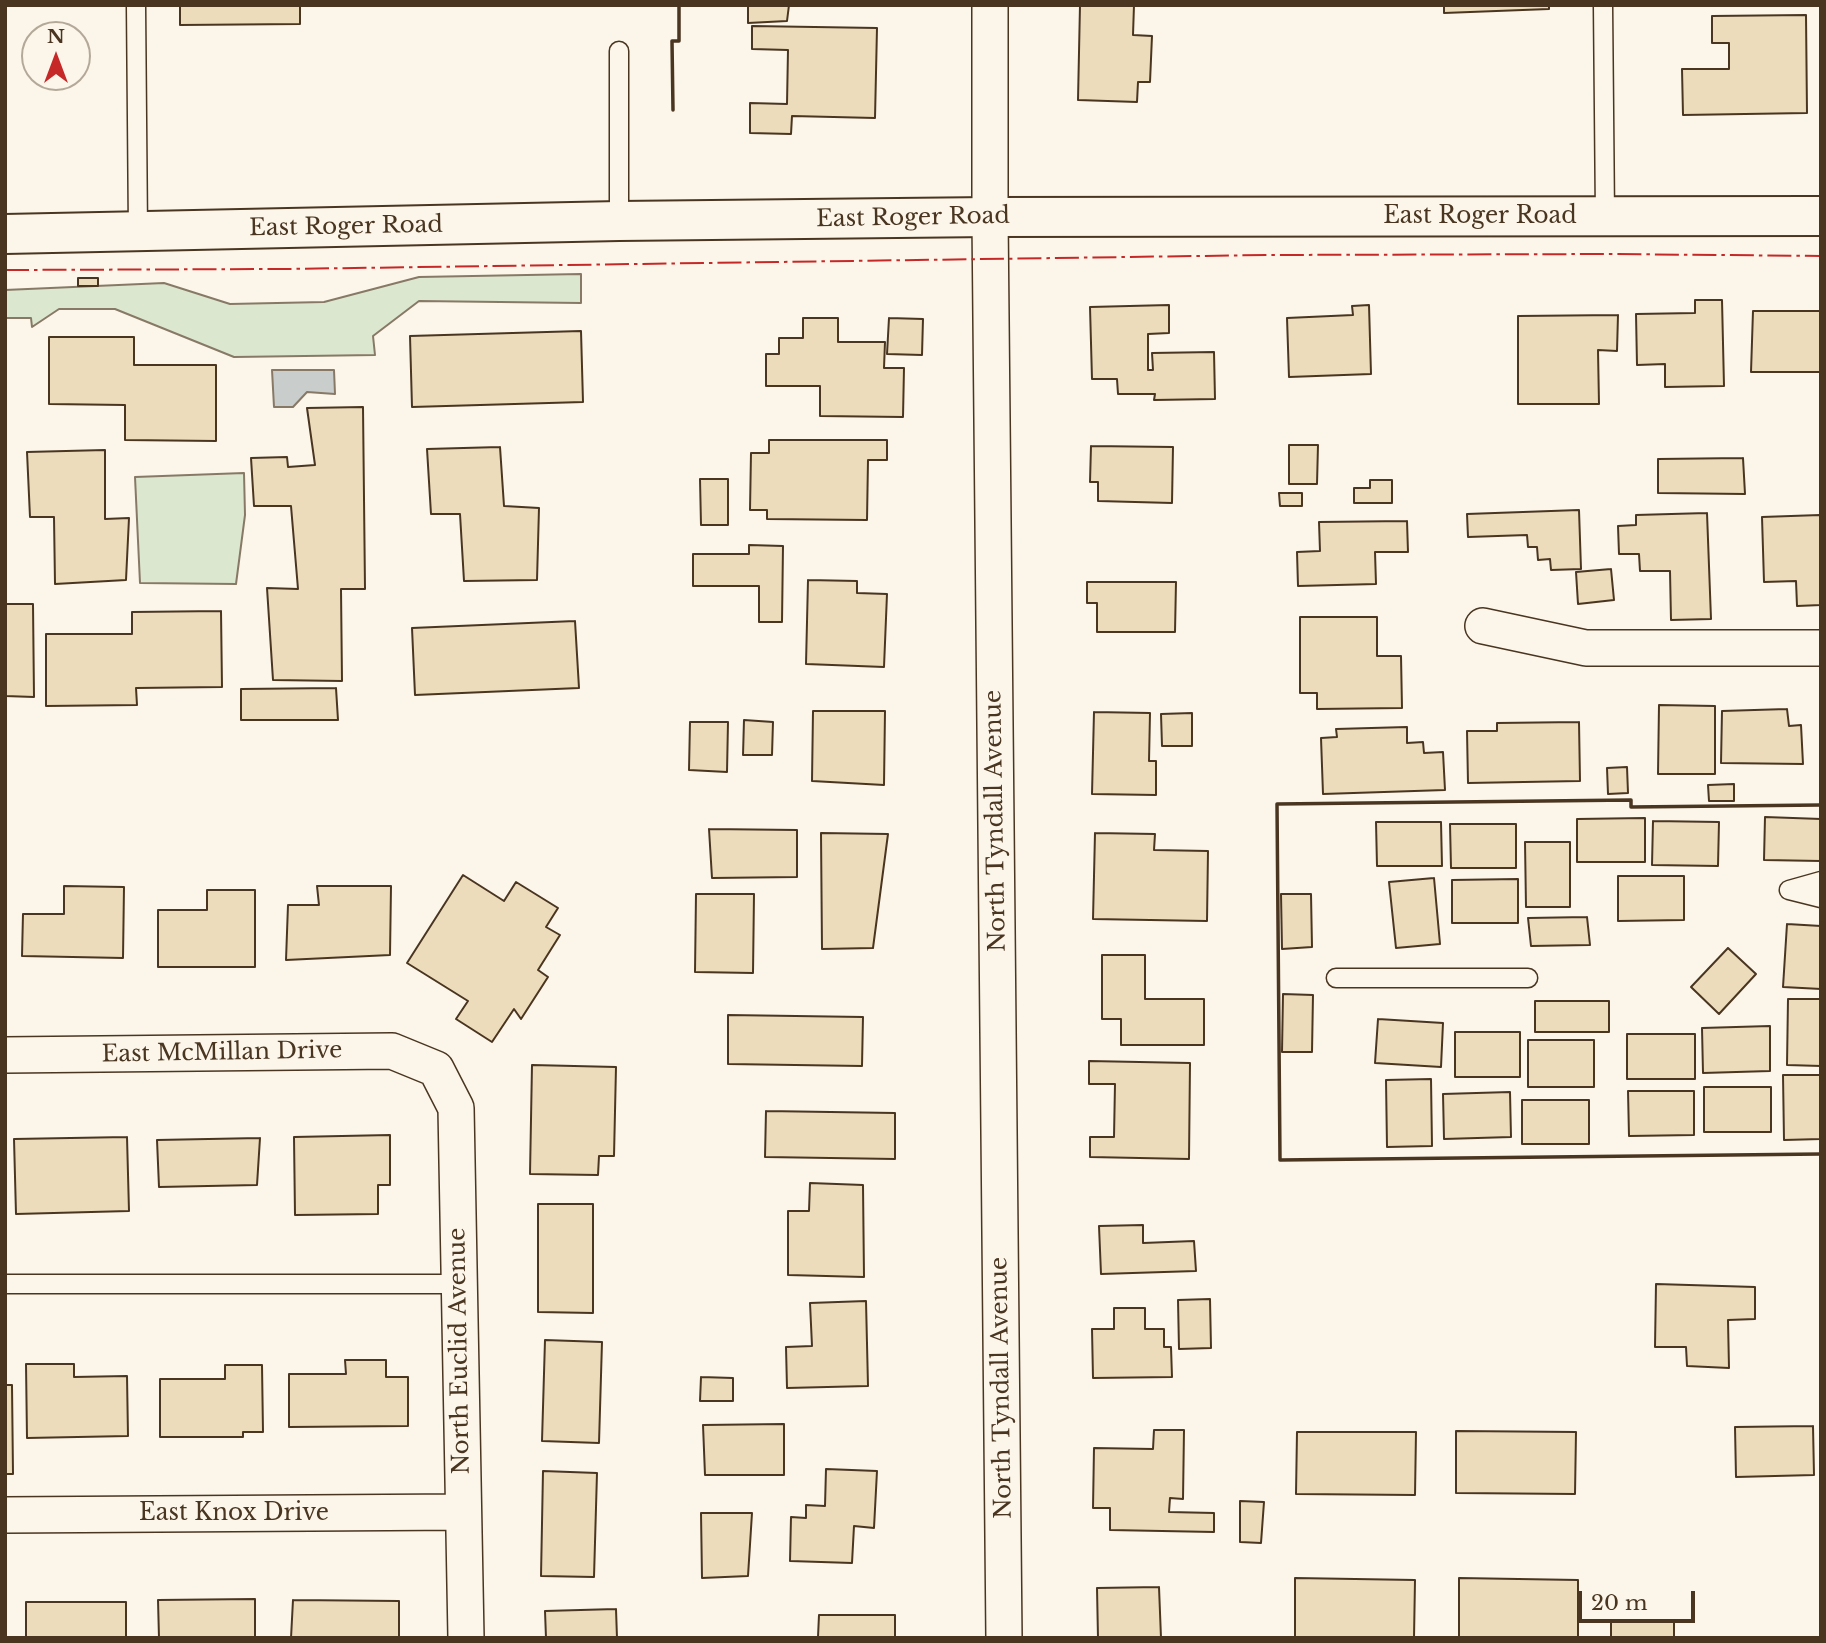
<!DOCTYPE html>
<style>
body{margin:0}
#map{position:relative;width:1826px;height:1643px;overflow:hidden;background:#fbf6e9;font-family:"Libre Baskerville",serif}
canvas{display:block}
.frame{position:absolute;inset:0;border:7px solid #4a3520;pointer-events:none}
.north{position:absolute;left:21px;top:21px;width:70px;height:70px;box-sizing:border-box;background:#fbf6e9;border:2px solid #b4a999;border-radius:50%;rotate:0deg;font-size:19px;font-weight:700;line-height:28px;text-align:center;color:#4a3520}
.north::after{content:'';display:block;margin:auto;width:24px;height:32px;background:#c62828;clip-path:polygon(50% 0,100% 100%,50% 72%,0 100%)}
.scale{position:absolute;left:1578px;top:1591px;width:117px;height:32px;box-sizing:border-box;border:4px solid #4a3520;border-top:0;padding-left:9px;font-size:21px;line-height:24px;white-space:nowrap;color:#4a3520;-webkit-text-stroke:5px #fbf6e9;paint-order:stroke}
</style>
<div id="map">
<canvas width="1826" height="1643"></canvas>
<div class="frame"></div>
<div class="north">N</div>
<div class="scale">20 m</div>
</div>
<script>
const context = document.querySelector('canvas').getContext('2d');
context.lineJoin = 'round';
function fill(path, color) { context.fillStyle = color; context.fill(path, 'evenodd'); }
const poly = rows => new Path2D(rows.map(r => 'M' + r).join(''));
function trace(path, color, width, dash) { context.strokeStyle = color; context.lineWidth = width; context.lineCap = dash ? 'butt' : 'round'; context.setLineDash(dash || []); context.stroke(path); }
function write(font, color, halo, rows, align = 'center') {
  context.font = font + ' "Libre Baskerville",serif'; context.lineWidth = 5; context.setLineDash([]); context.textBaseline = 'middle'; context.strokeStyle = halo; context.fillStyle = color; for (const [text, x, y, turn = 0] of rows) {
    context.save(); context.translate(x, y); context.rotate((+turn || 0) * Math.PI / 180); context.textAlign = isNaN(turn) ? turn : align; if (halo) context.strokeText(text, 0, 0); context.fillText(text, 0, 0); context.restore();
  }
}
const green = poly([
 [581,274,581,303,419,301,373,336,375,355,234,357,115,309,59,309,32,327,31,318,5,318,5,290,164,283,230,304,324,302,419,277,581,274],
 [244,473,245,515,236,584,140,583,135,477,244,473]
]);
fill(green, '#dce7d0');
trace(green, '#887966', 2);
const water = poly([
 [272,370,334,370,335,394,307,392,293,407,274,407,272,370]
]);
fill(water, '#c9cecd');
trace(water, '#887966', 2);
const building = poly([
 [180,5,300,5,300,24,180,25,180,5],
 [748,5,789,5,787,21,748,23,748,5],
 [1080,5,1134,5,1133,35,1152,36,1150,82,1138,82,1137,102,1078,100,1080,5],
 [1444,5,1549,5,1549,9,1444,13,1444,5],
 [1806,15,1807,113,1683,115,1682,69,1729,69,1729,43,1712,43,1712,16,1806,15],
 [752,26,877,28,875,118,792,116,791,134,750,133,750,103,787,104,788,50,752,49,752,26],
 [78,278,98,278,98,286,78,286,78,278],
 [1695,300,1722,300,1724,386,1665,387,1665,364,1637,365,1636,314,1695,313,1695,300],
 [1169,305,1169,333,1148,334,1148,370,1153,370,1152,353,1214,352,1215,399,1154,400,1155,394,1118,394,1117,379,1092,379,1090,307,1169,305],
 [1369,305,1371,374,1289,377,1287,318,1353,315,1352,306,1369,305],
 [1753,311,1821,311,1821,372,1751,372,1753,311],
 [1618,315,1617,351,1598,350,1599,404,1518,404,1518,316,1618,315],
 [803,318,838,318,838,342,885,342,884,368,904,368,903,417,820,416,820,386,766,386,766,354,779,354,779,338,803,338,803,318],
 [889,318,923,319,922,355,887,354,889,318],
 [581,331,583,402,412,407,410,336,581,331],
 [49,337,134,337,134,365,216,365,216,441,125,440,125,405,49,404,49,337],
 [363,407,365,589,341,589,342,681,273,680,267,588,298,589,291,506,254,506,251,458,287,457,288,467,315,465,307,408,363,407],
 [769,440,887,440,887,460,868,460,867,520,767,519,767,510,750,510,751,453,769,453,769,440],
 [1289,445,1318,445,1317,484,1289,484,1289,445],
 [1091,446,1173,447,1172,503,1098,501,1098,482,1090,482,1091,446],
 [500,447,504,506,539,508,537,580,464,581,460,514,431,514,427,449,500,447],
 [105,450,105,519,129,518,126,580,55,584,54,517,30,517,27,452,105,450],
 [1743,458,1745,494,1658,493,1658,459,1743,458],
 [700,479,728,479,728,525,701,525,700,479],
 [1370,480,1392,480,1392,503,1354,503,1354,488,1370,488,1370,480],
 [1279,493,1302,493,1302,506,1280,506,1279,493],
 [1579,510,1581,569,1551,570,1550,559,1538,560,1537,547,1528,547,1527,535,1468,537,1467,514,1579,510],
 [1707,513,1711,619,1671,620,1670,571,1640,571,1639,554,1619,554,1618,526,1636,525,1636,515,1707,513],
 [1820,515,1821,605,1797,606,1796,581,1764,582,1762,517,1820,515],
 [1407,521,1408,552,1375,552,1376,584,1298,586,1297,552,1320,551,1319,522,1407,521],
 [749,545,783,546,782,622,759,622,759,586,693,586,693,554,749,554,749,545],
 [1611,569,1614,600,1578,604,1576,572,1611,569],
 [808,580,857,581,857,593,887,594,884,667,806,664,808,580],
 [1087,582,1176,582,1175,632,1097,632,1097,603,1087,603,1087,582],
 [5,604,33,604,34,697,5,696,5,604],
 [221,611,222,687,136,688,137,705,46,706,46,634,132,634,132,612,221,611],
 [1300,617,1377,617,1377,656,1401,656,1402,708,1317,709,1317,693,1300,693,1300,617],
 [575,621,579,688,415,695,412,628,575,621],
 [336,688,338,720,241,720,241,689,336,688],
 [1659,705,1715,706,1715,774,1658,774,1659,705],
 [1787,709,1789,726,1801,725,1803,764,1721,763,1722,711,1787,709],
 [813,711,885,711,884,785,812,781,813,711],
 [1094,712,1150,713,1149,761,1156,761,1156,795,1092,794,1094,712],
 [1192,713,1192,746,1162,746,1161,714,1192,713],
 [744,720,773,722,772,755,743,755,744,720],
 [690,722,728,722,727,772,689,770,690,722],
 [1579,722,1580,781,1468,783,1467,731,1497,731,1497,723,1579,722],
 [1407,727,1407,743,1423,742,1424,753,1443,752,1445,790,1323,794,1321,738,1337,737,1336,729,1407,727],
 [1627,767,1628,793,1608,794,1607,768,1627,767],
 [1734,784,1734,801,1709,801,1708,785,1734,784],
 [1765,817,1821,819,1821,861,1764,860,1765,817],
 [1645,818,1645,862,1577,862,1577,819,1645,818],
 [1653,821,1719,822,1718,866,1652,865,1653,821],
 [1376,822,1441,822,1442,866,1377,866,1376,822],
 [1450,824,1516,824,1516,868,1451,868,1450,824],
 [709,829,797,830,797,877,712,878,709,829],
 [821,833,888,834,873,948,822,949,821,833],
 [1095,833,1155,834,1154,850,1208,851,1207,921,1093,919,1095,833],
 [1525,842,1570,842,1570,907,1526,907,1525,842],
 [463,875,504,901,516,882,558,908,546,927,560,935,538,970,548,977,521,1019,514,1009,492,1042,456,1019,468,1001,407,963,463,875],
 [1618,876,1684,876,1684,920,1618,921,1618,876],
 [1434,878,1440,944,1396,948,1389,882,1434,878],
 [1518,879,1518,923,1452,923,1452,880,1518,879],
 [64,886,124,887,123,958,22,956,23,914,64,914,64,886],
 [317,886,391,886,390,955,286,960,288,905,319,905,317,886],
 [207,890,255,890,255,967,158,967,158,910,207,910,207,890],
 [696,894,754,894,753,973,695,972,696,894],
 [1281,894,1311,894,1312,947,1282,949,1281,894],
 [1587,917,1590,945,1531,946,1528,918,1587,917],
 [1787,924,1821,926,1821,989,1783,987,1787,924],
 [1728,948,1756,974,1719,1014,1691,987,1728,948],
 [1102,955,1145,955,1145,999,1204,999,1204,1045,1121,1045,1121,1019,1102,1019,1102,955],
 [1283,994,1313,995,1312,1052,1282,1052,1283,994],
 [1788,999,1821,999,1821,1066,1787,1065,1788,999],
 [1535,1001,1609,1001,1609,1032,1535,1032,1535,1001],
 [728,1015,863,1017,862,1066,728,1064,728,1015],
 [1378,1019,1443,1023,1441,1067,1375,1063,1378,1019],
 [1770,1026,1770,1071,1703,1073,1702,1028,1770,1026],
 [1455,1032,1520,1032,1520,1077,1455,1077,1455,1032],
 [1627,1034,1695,1034,1695,1079,1627,1079,1627,1034],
 [1528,1040,1594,1040,1594,1087,1528,1087,1528,1040],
 [1089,1061,1190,1063,1189,1159,1090,1157,1090,1137,1114,1137,1115,1084,1089,1084,1089,1061],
 [532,1065,616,1067,614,1156,599,1156,598,1175,530,1174,532,1065],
 [1783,1075,1821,1075,1821,1139,1784,1140,1783,1075],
 [1431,1079,1432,1146,1387,1147,1386,1080,1431,1079],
 [1704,1087,1771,1087,1771,1132,1704,1132,1704,1087],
 [1628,1091,1694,1091,1694,1135,1629,1136,1628,1091],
 [1510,1092,1511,1137,1444,1139,1443,1094,1510,1092],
 [1522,1100,1589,1100,1589,1144,1522,1144,1522,1100],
 [766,1111,895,1113,895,1159,765,1157,766,1111],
 [390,1135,390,1185,378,1185,378,1214,295,1215,294,1137,390,1135],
 [127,1137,129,1211,16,1214,14,1139,127,1137],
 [260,1138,257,1185,159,1187,157,1140,260,1138],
 [810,1183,863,1185,864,1277,788,1275,788,1211,809,1211,810,1183],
 [538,1204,593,1204,593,1313,538,1312,538,1204],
 [1143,1225,1143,1243,1194,1241,1196,1271,1101,1274,1099,1226,1143,1225],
 [1656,1284,1755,1287,1755,1319,1728,1320,1729,1368,1687,1366,1686,1347,1655,1347,1656,1284],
 [1210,1299,1211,1348,1179,1349,1178,1300,1210,1299],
 [866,1301,868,1386,787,1388,786,1347,812,1346,810,1303,866,1301],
 [1114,1308,1145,1308,1145,1329,1164,1329,1164,1347,1171,1347,1172,1377,1093,1378,1092,1329,1114,1329,1114,1308],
 [545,1340,602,1342,599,1443,542,1441,545,1340],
 [345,1360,386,1360,386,1377,408,1377,408,1426,289,1427,289,1374,346,1374,345,1360],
 [26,1364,74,1364,74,1377,127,1376,128,1436,27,1438,26,1364],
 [225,1365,262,1365,263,1432,243,1432,243,1437,160,1437,160,1379,225,1379,225,1365],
 [701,1377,733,1378,733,1401,700,1401,701,1377],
 [5,1385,12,1385,13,1474,5,1474,5,1385],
 [784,1424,784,1475,705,1475,703,1425,784,1424],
 [1813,1426,1814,1475,1736,1477,1735,1427,1813,1426],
 [1154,1430,1184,1430,1183,1499,1170,1498,1169,1512,1214,1513,1214,1532,1110,1530,1110,1508,1093,1508,1094,1448,1153,1449,1154,1430],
 [1456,1431,1576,1432,1575,1494,1456,1493,1456,1431],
 [1297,1432,1416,1432,1415,1495,1296,1494,1297,1432],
 [826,1469,877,1471,874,1528,854,1526,852,1563,790,1561,791,1517,806,1518,806,1505,825,1506,826,1469],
 [543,1471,597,1473,594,1577,541,1576,543,1471],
 [1240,1501,1264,1502,1261,1543,1240,1542,1240,1501],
 [701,1513,752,1513,748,1576,702,1578,701,1513],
 [1295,1578,1415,1580,1414,1638,1295,1638,1295,1578],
 [1459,1578,1578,1580,1578,1638,1459,1638,1459,1578],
 [1159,1587,1161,1638,1098,1638,1097,1588,1159,1587],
 [255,1599,255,1638,159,1638,158,1600,255,1599],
 [293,1600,399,1601,399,1638,291,1638,293,1600],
 [26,1602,126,1602,126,1638,26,1638,26,1602],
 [616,1609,617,1638,546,1638,545,1611,616,1609],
 [819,1615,895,1615,895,1638,818,1637,819,1615],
 [1611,1622,1674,1622,1674,1638,1611,1638,1611,1622]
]);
fill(building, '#ecdcbc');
trace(building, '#4a3520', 2);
const service = poly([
 [136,5,138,232],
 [1603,5,1605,217],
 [619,51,619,221],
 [1821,881,1789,890,1821,898],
 [1336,978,1528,978],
 [5,1284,459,1284]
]);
const minor = poly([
 [990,5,990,217,1004,1638],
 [1483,626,1586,648,1821,648],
 [5,1055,392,1051,436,1069,456,1108,466,1638],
 [5,1515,463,1512]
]);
const tertiary = poly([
 [5,234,619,221,990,217,1821,216]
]);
trace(service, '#4a3520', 21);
trace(minor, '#4a3520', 38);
trace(tertiary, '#4a3520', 42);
trace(service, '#fbf6e9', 18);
trace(minor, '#fbf6e9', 35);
trace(tertiary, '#fbf6e9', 38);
trace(poly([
 [673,110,672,41,679,41,679,5],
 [1821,805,1631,807,1631,800,1277,804,1280,1160,1821,1154]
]), '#4a3520', 3.5);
trace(poly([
 [5,270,284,269,1268,255,1613,254,1821,256]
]), '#c62828', 2, [24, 5, 3.5, 5]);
write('23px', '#4a3520', '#fbf6e9', [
 ["East Roger Road",1480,217],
 ["East Roger Road",913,218,-1],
 ["East Roger Road",346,227,-1],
 ["North Tyndall Avenue",996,821,-91],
 ["East McMillan Drive",222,1053,-1],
 ["North Euclid Avenue",460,1351,-91],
 ["North Tyndall Avenue",1002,1388,-91],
 ["East Knox Drive",234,1514]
]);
</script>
